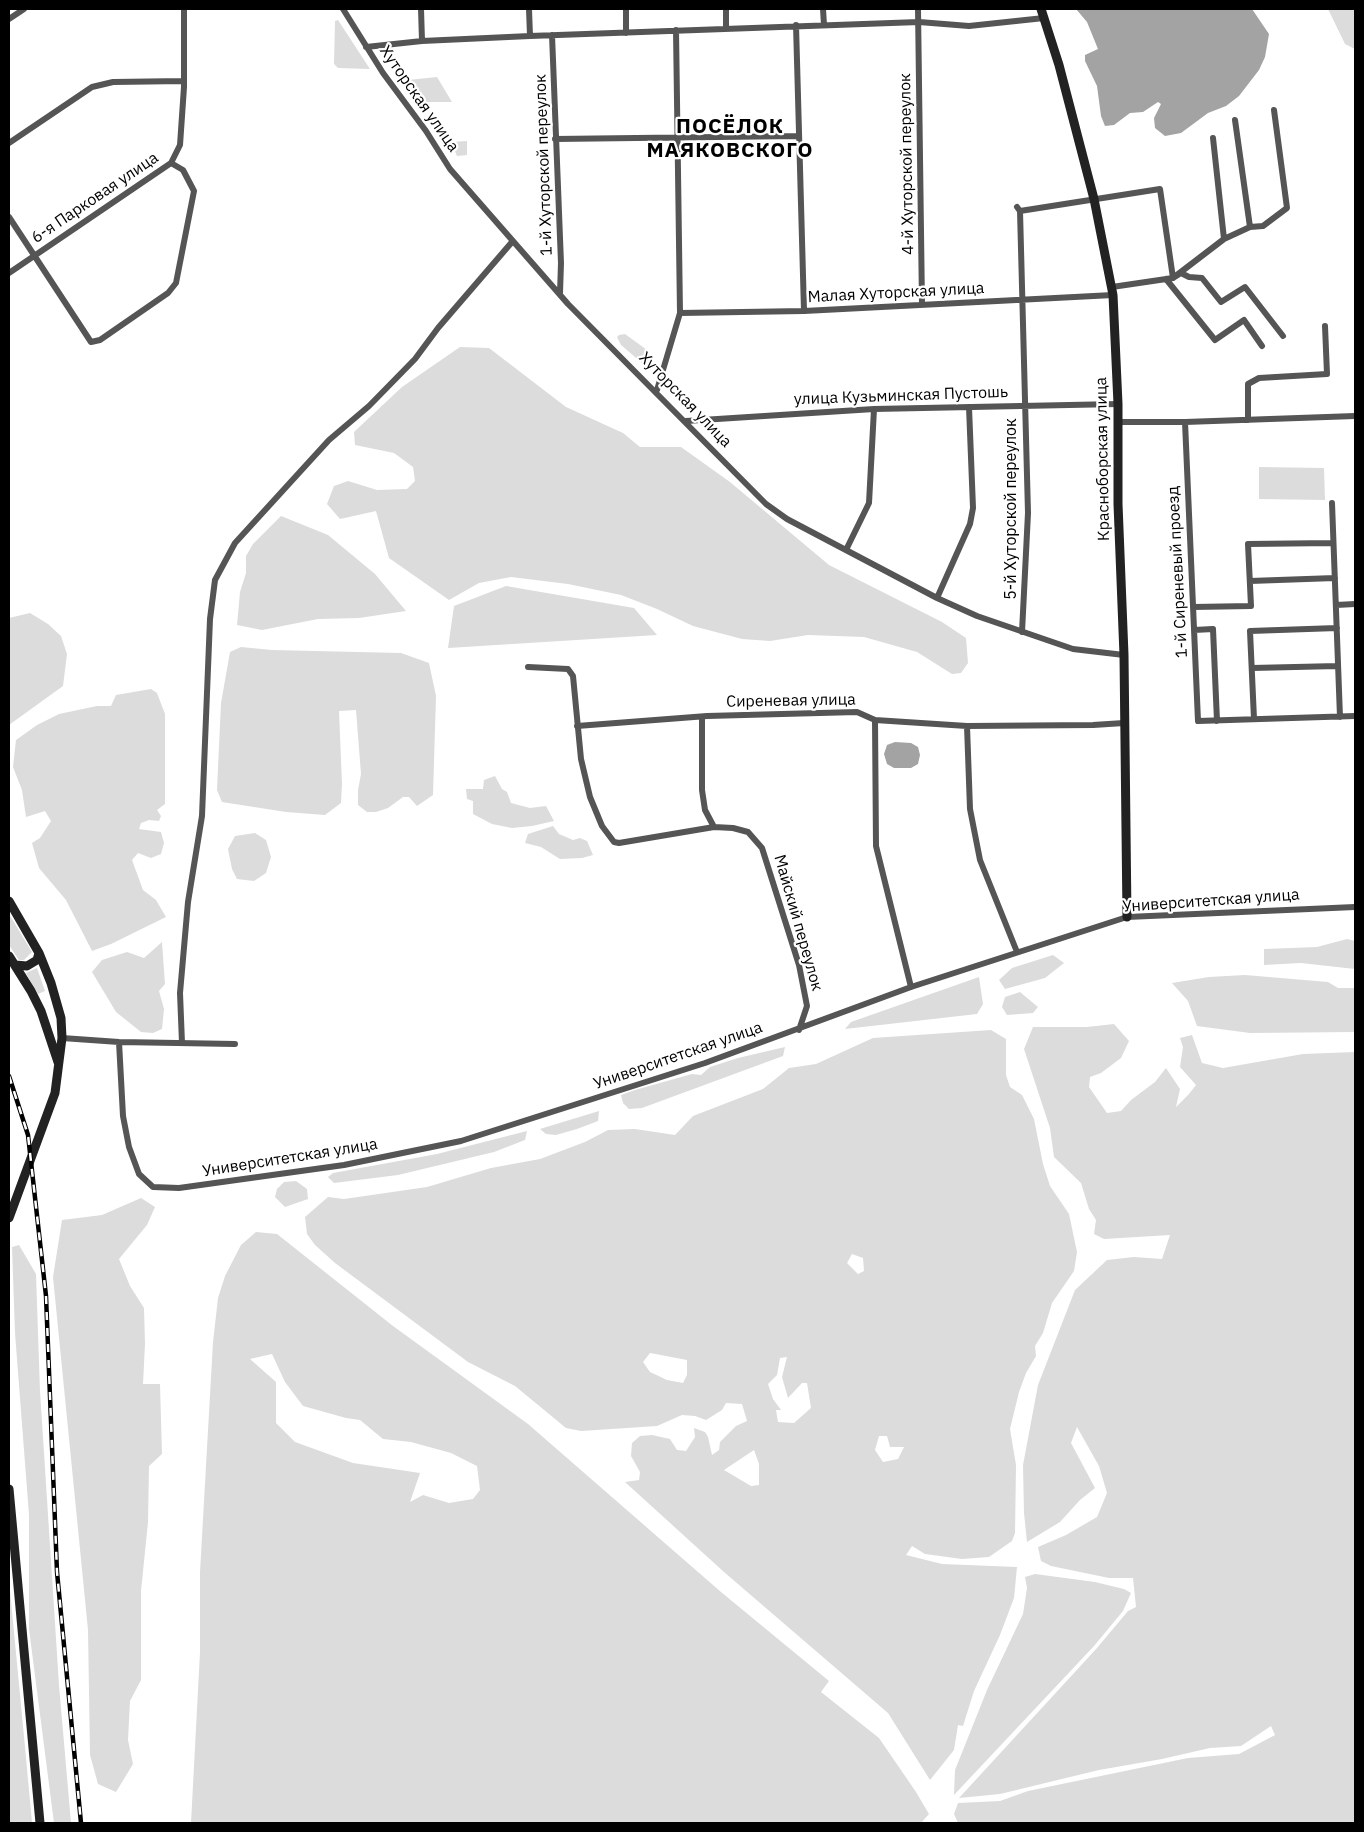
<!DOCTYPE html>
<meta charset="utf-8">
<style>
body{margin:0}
#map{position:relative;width:1364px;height:1832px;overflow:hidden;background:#fff;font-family:"IBM Plex Sans",sans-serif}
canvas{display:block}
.frame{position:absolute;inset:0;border:10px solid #000;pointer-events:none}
</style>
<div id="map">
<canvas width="1364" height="1832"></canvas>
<div class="frame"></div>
</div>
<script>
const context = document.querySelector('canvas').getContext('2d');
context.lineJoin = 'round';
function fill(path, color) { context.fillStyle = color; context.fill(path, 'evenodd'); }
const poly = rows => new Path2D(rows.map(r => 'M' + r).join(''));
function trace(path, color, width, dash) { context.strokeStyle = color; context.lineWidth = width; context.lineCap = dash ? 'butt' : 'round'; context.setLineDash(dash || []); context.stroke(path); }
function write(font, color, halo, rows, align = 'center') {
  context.font = font + ' "IBM Plex Sans",sans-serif'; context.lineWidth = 4.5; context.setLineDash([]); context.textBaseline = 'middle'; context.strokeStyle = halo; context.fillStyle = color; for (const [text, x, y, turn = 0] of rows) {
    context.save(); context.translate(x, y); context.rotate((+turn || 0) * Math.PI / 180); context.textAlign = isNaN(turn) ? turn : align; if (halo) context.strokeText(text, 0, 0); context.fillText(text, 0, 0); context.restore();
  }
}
fill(poly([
 [1328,9,1355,9,1355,49,1345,44],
 [338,20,370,69,338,68,334,64,335,21],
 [437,77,452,102,419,102,408,80],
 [467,141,467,155,457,156,451,142],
 [625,334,647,350,648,360,642,363,621,345,617,337,619,335],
 [460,347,489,348,566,407,623,433,640,447,681,447,730,482,829,565,942,622,966,638,968,663,961,673,952,674,917,652,864,637,808,635,770,641,742,639,693,626,657,609,621,595,568,584,511,577,479,583,449,600,389,558,376,511,340,519,327,504,334,486,348,481,377,490,407,489,415,481,413,467,394,453,355,445,354,432,402,387],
 [1259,467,1324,468,1325,500,1259,499],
 [281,516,328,535,375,574,406,611,359,618,318,619,262,630,237,625,240,592,246,573,246,556,253,544],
 [506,586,634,608,657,635,448,648,454,606],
 [30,613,48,624,61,636,67,654,63,686,9,725,9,618],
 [241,647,272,650,401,653,429,663,436,696,433,795,417,806,409,797,403,797,388,808,376,812,367,812,358,805,358,790,361,774,356,710,339,711,342,784,341,803,325,815,286,812,222,802,217,790,221,703,230,652],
 [151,689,157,693,165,714,165,804,157,810,161,816,159,821,149,820,141,823,139,829,161,832,164,843,161,854,151,858,138,853,132,860,143,890,156,900,166,917,111,944,92,951,66,900,39,868,32,843,40,838,51,821,45,811,26,817,22,790,13,767,16,740,37,725,59,714,97,706,111,706,116,695],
 [495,776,502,789,507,792,511,803,530,808,546,806,554,821,532,826,512,828,492,824,473,814,473,801,467,799,466,789,483,789,484,780],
 [553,826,559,834,573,840,580,838,587,841,593,855,582,858,560,859,541,847,525,843,528,834],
 [255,833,266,840,271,857,266,873,254,881,237,879,232,869,228,849,235,836],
 [9,914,32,952,24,960,19,960,9,945],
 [1347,939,1355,941,1355,969,1301,963,1264,965,1264,949,1317,947],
 [162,942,165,984,159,991,164,1009,162,1029,153,1033,141,1032,116,1012,92,972,102,960,127,952,144,958],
 [1053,955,1064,963,1045,978,1005,989,999,980,1012,968],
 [37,968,45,991,38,994,26,973],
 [1245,975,1328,982,1338,988,1355,988,1355,1032,1250,1033,1197,1026,1188,1001,1172,983,1209,977],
 [979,977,983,1004,977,1014,845,1029,851,1022],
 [1020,992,1038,1007,1033,1013,1007,1015,1002,1007,1005,997],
 [1114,1024,1129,1041,1121,1058,1101,1073,1090,1077,1089,1087,1107,1113,1121,1111,1131,1100,1155,1082,1166,1068,1180,1089,1176,1107,1189,1094,1196,1085,1180,1067,1183,1047,1180,1038,1192,1035,1202,1063,1223,1068,1303,1054,1355,1052,1355,1823,958,1823,954,1814,958,1803,1000,1801,1028,1791,1188,1758,1239,1754,1275,1735,1271,1726,1241,1746,1210,1748,1162,1759,1099,1770,1000,1794,959,1798,1097,1648,1128,1611,1136,1607,1133,1578,1109,1578,1051,1566,1041,1561,1038,1547,1066,1535,1097,1517,1107,1493,1099,1466,1077,1427,1071,1443,1095,1488,1080,1500,1060,1522,1027,1542,1024,1513,1023,1465,1038,1385,1075,1290,1107,1260,1134,1257,1162,1259,1170,1235,1104,1239,1094,1234,1096,1220,1089,1209,1081,1183,1054,1157,1050,1128,1024,1049,1033,1027,1087,1027],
 [991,1030,1006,1039,1006,1075,1010,1087,1022,1095,1034,1119,1043,1164,1050,1186,1069,1214,1077,1252,1074,1271,1052,1303,1043,1333,1035,1346,1036,1356,1026,1373,1019,1392,1010,1429,1016,1465,1015,1533,1012,1541,989,1557,962,1559,925,1554,912,1546,906,1555,942,1564,1017,1567,1014,1598,1000,1635,974,1691,963,1726,958,1725,954,1750,930,1780,888,1713,724,1572,625,1482,639,1480,640,1472,631,1456,632,1443,640,1436,652,1435,670,1439,677,1450,686,1451,695,1437,694,1428,705,1432,708,1437,712,1455,719,1450,720,1442,736,1426,747,1421,742,1404,726,1403,722,1410,706,1420,695,1416,682,1415,657,1426,581,1431,566,1428,515,1386,468,1362,335,1263,315,1245,307,1234,305,1217,328,1197,344,1199,427,1187,491,1168,540,1159,585,1142,608,1130,635,1129,675,1135,693,1116,763,1089,789,1068,816,1064,873,1038],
 [852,1254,863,1258,864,1271,858,1274,847,1263],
 [650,1353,687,1360,687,1375,683,1383,667,1380,650,1372,643,1362],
 [787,1357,782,1377,788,1398,802,1383,807,1383,811,1408,794,1423,778,1422,776,1410,781,1410,773,1399,768,1384,777,1375,780,1358],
 [879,1436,887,1436,890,1447,904,1447,898,1459,883,1462,875,1450],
 [754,1450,759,1464,759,1485,751,1486,724,1470],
 [785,1047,783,1056,642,1108,629,1109,623,1103,621,1095,635,1090,692,1074,701,1075,710,1067,738,1058],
 [599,1111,598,1121,577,1129,556,1135,546,1134,540,1129],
 [527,1131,525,1140,494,1152,398,1175,334,1183,328,1177,333,1173,437,1154],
 [296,1181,307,1189,308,1199,285,1207,275,1197,277,1189,284,1182],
 [141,1198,155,1207,147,1225,119,1259,130,1286,144,1308,145,1344,143,1384,160,1384,162,1454,149,1466,148,1522,141,1591,141,1680,130,1701,128,1740,133,1764,116,1792,98,1784,90,1755,88,1630,53,1277,62,1220,102,1215],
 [256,1232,277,1234,393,1326,528,1424,721,1592,829,1681,821,1692,879,1738,916,1792,929,1814,921,1823,191,1823,200,1652,200,1572,213,1342,218,1298,225,1276,241,1245],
 [272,1354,285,1382,303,1406,346,1418,360,1420,383,1439,411,1442,451,1453,477,1466,480,1490,473,1499,449,1503,423,1495,410,1502,420,1473,353,1463,295,1442,276,1423,276,1382,250,1359],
 [19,1245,36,1274,40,1391,59,1685,71,1823,54,1823,29,1629,29,1515,15,1333,12,1247],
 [1035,1574,1095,1582,1124,1589,1131,1593,1123,1611,1094,1646,954,1795,955,1770,987,1690,1023,1614,1027,1588,1025,1577],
 [9,1580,25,1747,32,1823,9,1823]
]), '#dcdcdc');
fill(poly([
 [1076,9,1252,9,1269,34,1265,57,1259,70,1239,96,1226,106,1208,113,1181,133,1165,136,1155,128,1154,118,1161,104,1158,102,1143,112,1130,113,1114,125,1105,126,1101,116,1097,86,1085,61,1085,55,1098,49,1087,22],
 [895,742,911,743,918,747,920,755,918,764,911,768,894,768,887,764,884,754,887,745]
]), '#a3a3a3');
trace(poly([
 [343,9,383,73,426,131,450,169,568,304,766,504,787,519,937,598,977,616,1073,649,1124,655],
 [421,9,422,41],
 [529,9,530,36],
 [626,9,626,33],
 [726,9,726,28],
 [823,9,824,25],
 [918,9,922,305],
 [9,19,24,9],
 [796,25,804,311],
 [552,35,561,263,560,293],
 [366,47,422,41,530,36,919,22,969,26,1044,18],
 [555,139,799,136],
 [9,143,92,87,113,82,184,81],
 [1017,207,1020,211,1028,513,1022,632],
 [1020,211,1160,189,1173,278,1181,273,1189,277,1202,278,1221,302,1245,287,1283,336],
 [9,217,91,342,100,340,168,293,176,283,194,191,183,170,171,163],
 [1250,227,1263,226,1287,208,1274,110],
 [1224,239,1250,227,1235,120],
 [9,273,171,163,180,145,184,87,184,9],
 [1166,279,1215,340,1244,320,1262,346],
 [1112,287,1173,278,1224,239,1213,138],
 [680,313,804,311,1113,295],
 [657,390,680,313,676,30],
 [1248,420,1248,384,1259,378,1327,374,1325,326],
 [686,421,874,409,1118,404],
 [1117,422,1185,422,1355,416],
 [1185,422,1198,721,1355,716],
 [1332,503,1340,717],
 [846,550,869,503,874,409],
 [1250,581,1335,578],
 [937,598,970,524,973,508,969,407],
 [1336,605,1355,604],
 [1193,607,1251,606,1248,544,1333,543],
 [1194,630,1213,629,1217,721],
 [528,667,568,669,573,676,581,759,590,797,602,826,614,842,619,843,714,827,733,828,748,832,762,848,799,965,807,1006,799,1030],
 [1252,668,1338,666],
 [702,717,702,790,705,810,714,827],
 [1254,719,1250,631,1337,628],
 [875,720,876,846,911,987],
 [577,726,707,716,857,712,875,720,967,726,1093,725,1124,723],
 [967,726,970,809,980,860,1017,952],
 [62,1038,119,1042,235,1044],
 [119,1042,123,1116,129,1147,139,1174,153,1187,179,1188,344,1165,461,1141,705,1063,911,987,1127,917,1355,907],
 [182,1043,180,993,188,902,202,816,210,619,215,580,235,543,329,440,369,406,415,359,438,328,512,242]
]), '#555', 6);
trace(poly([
 [1041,9,1059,65,1094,199,1113,295,1118,404,1118,504,1124,655,1127,917],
 [9,901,39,953,51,983,61,1018,62,1038,55,1093,9,1218],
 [9,956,31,991,41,1011,58,1062],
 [15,965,27,966,37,960,39,953],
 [9,1489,40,1823]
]), '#222', 9);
const rail = poly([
 [9,1076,28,1135,46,1296,57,1572,81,1823]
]);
trace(rail, '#000', 4.5);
trace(rail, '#fff', 2.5, [8]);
write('16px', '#000', '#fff', [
 ["Хуторская улица",419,99,55],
 ["4-й Хуторской переулок",907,164,-91],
 ["1-й Хуторской переулок",544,165,-92],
 ["6-я Парковая улица",95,198,-34],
 ["Малая Хуторская улица",896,293,-3],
 ["улица Кузьминская Пустошь",901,396,-2],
 ["Хуторская улица",685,400,46],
 ["Красноборская улица",1103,459,-91],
 ["5-й Хуторской переулок",1011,509,-90],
 ["1-й Сиреневый проезд",1178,572,-93],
 ["Сиреневая улица",791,701,-1],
 ["Университетская улица",1211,901,-4],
 ["Майский переулок",798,923,74],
 ["Университетская улица",678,1056,-19],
 ["Университетская улица",290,1158,-9]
]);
context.letterSpacing = '1px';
write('bold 21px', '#000', '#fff', [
 ["ПОСЁЛОК",730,127],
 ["МАЯКОВСКОГО",730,151]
]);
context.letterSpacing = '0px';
</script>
